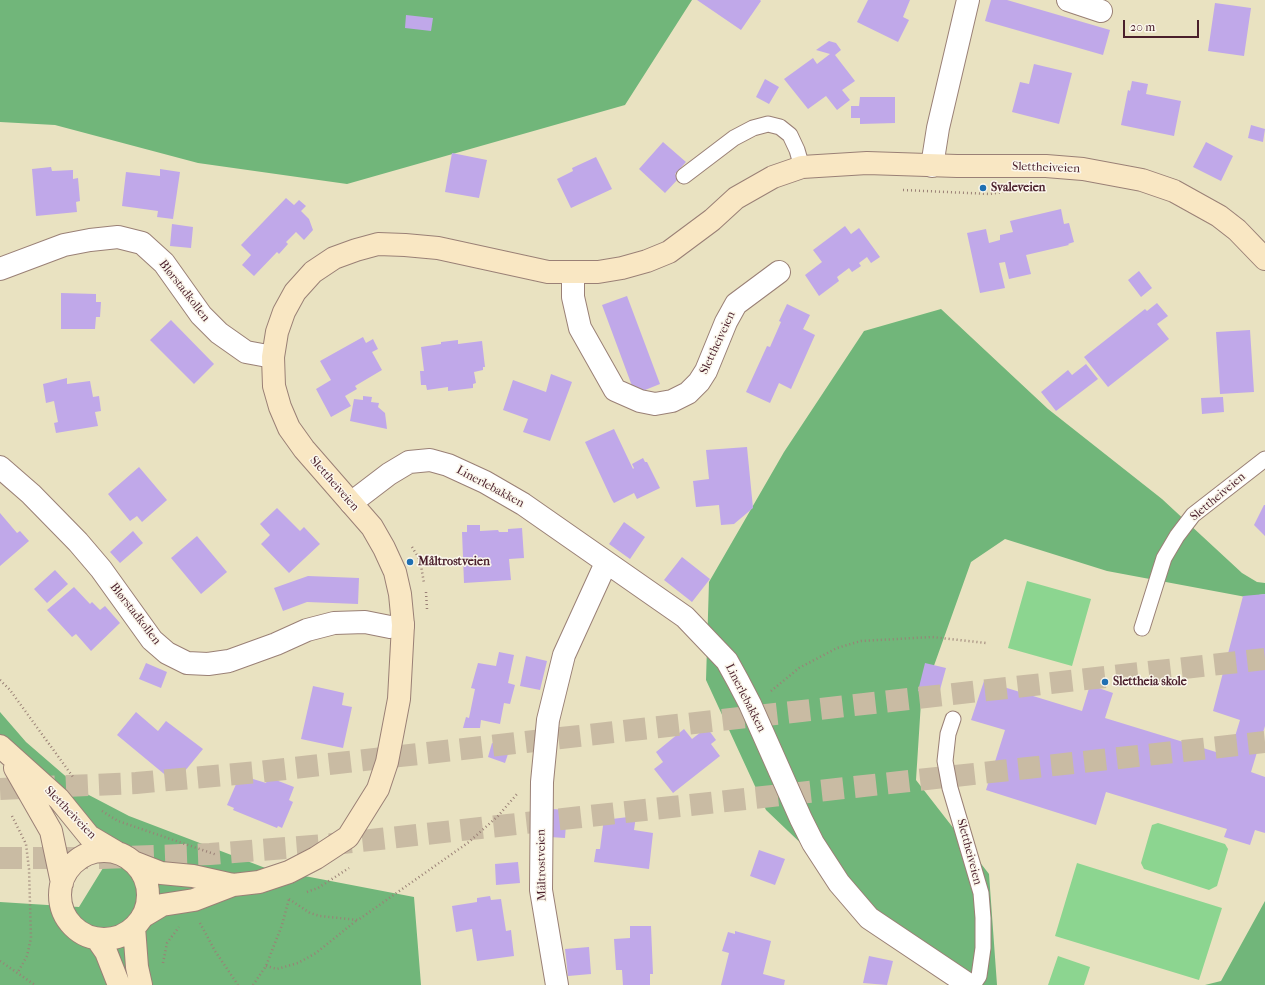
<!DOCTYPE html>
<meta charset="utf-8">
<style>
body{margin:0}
#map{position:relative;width:1265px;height:985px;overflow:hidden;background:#e9e2c1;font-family:"IM FELL French Canon",serif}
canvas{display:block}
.scale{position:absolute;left:1123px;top:20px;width:76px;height:18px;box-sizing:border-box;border:2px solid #4a1f2b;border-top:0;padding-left:5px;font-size:12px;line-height:14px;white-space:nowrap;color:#4a1f2b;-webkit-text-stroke:3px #fbf7ec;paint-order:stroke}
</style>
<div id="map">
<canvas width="1265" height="985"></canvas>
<div class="scale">20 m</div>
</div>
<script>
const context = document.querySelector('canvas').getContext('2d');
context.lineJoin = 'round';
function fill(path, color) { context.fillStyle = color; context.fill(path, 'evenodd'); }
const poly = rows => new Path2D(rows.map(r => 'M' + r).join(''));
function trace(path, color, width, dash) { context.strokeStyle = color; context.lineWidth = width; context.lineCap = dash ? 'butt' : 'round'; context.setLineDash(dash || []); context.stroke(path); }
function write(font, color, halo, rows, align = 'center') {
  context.font = font + ' "IM FELL French Canon",serif'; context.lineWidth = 3; context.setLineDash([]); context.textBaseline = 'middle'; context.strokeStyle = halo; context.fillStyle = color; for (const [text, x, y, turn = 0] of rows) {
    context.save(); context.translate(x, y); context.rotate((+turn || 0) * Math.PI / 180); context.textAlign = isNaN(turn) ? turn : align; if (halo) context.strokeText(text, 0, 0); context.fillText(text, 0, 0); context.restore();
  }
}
fill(poly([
 [1027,581,1091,599,1072,666,1008,648],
 [1158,823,1225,844,1228,849,1217,886,1209,890,1144,869,1141,863,1152,825],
 [1077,863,1222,908,1199,980,1055,936],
 [1058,956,1090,967,1084,985,1048,985]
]), '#8cd590');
fill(poly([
 [0,0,692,0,625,105,347,184,198,163,55,125,0,122],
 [941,309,1048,409,1162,499,1242,573,1257,582,1265,583,1265,594,1246,597,1107,571,1005,539,971,562,921,702,916,780,989,874,997,985,969,985,876,915,766,810,706,680,709,582,784,452,864,331],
 [0,712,26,742,85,793,129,816,268,869,414,897,421,985,0,985,0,902,79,907,103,868,0,749],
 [1265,901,1265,985,1205,985,1221,981]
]), '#71b67a');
fill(poly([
 [697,0,760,0,761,1,741,30],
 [868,0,910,0,903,17,909,20,898,42,857,22],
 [991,0,1007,0,1110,30,1103,55,985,21],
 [1215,3,1251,8,1244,56,1208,51],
 [406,15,433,18,431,31,405,28],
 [829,41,836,43,841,50,835,55,855,81,842,90,850,100,837,110,826,96,808,109,784,79,813,58,817,64,830,54,816,50],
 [1034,64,1072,73,1059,124,1012,112,1020,82,1029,84],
 [765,79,779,87,769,104,756,97],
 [1132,81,1148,84,1146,94,1181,101,1174,136,1121,125,1128,90,1130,91],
 [860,97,895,97,895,123,860,124,860,118,851,118,851,106,859,106],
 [1251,125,1265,129,1263,142,1248,138],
 [663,142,686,162,675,174,679,178,665,193,639,169],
 [1206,142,1233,156,1221,181,1193,167],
 [452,153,487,160,479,198,445,192],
 [596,157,612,189,571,208,557,179,573,171,572,168],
 [51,167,52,171,73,170,73,179,78,178,80,201,76,202,77,212,36,216,32,169],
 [160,169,180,172,173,219,157,217,158,211,122,206,126,172,160,176],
 [286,198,294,205,299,200,306,206,301,211,309,219,313,230,304,240,296,232,286,242,288,244,279,254,277,252,254,276,242,265,251,255,241,245],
 [1061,209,1064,224,1069,223,1074,242,1068,244,1069,245,1026,255,1031,274,1009,279,1005,262,999,263,1005,288,980,293,967,233,986,229,989,243,1000,240,1000,235,1013,232,1010,221],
 [172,224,193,227,191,248,170,246],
 [845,226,851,234,859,228,880,257,871,263,867,257,859,263,861,266,852,272,849,268,837,277,839,281,819,296,805,275,822,262,813,250],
 [1139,271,1152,288,1141,297,1128,280],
 [61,293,96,294,96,302,101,302,100,317,96,317,95,329,61,329],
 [627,296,660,384,635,394,602,305],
 [1157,303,1168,316,1157,324,1169,339,1108,387,1084,357,1145,309,1147,311],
 [787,304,810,315,803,329,815,335,791,389,779,383,770,403,746,392,767,346,770,347,781,322,779,321],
 [171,320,214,364,194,384,150,340],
 [1250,330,1254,392,1220,394,1216,332],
 [363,337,366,343,373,339,378,349,372,352,382,370,355,386,357,389,345,396,351,406,331,417,316,389,331,380,320,361],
 [458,340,458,344,482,341,485,367,483,367,483,370,474,372,476,383,473,384,473,388,448,391,448,387,427,390,426,385,421,385,420,371,424,371,421,347,441,344,441,342],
 [1086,364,1098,379,1056,411,1041,392,1068,370,1072,375],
 [551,374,572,382,550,441,523,432,528,419,503,410,513,380,546,392],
 [67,378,67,384,90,381,93,397,99,396,101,411,95,412,98,426,56,433,54,423,58,422,54,401,46,403,43,384],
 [363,396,372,397,371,402,379,403,378,407,385,413,387,429,350,421,354,399,363,400],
 [1223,397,1224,412,1202,414,1201,398],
 [614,429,633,469,634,468,632,464,643,458,645,462,647,462,660,488,637,499,634,493,614,503,612,500,585,442],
 [747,447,753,508,734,524,721,525,719,505,696,507,693,481,709,479,706,450],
 [139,467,167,500,142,522,137,516,130,521,108,494],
 [1264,505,1265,505,1265,536,1254,525],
 [277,508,300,531,304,527,320,544,289,573,261,544,270,535,260,524],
 [0,513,17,533,20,531,29,541,0,566],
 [624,522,645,537,630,559,609,544],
 [467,525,480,525,480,531,498,530,499,532,508,532,508,529,522,528,524,558,509,559,511,580,464,583,462,532,467,532],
 [133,531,143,543,120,563,110,552],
 [197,536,227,572,201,594,171,558],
 [682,557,710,579,692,602,664,580],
 [55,570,68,584,47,603,34,589],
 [308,576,359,578,358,604,307,602,283,611,274,588],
 [74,587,90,604,92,602,100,610,105,606,120,623,91,651,76,634,72,637,47,610],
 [1265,594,1265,726,1251,772,1265,777,1265,833,1255,830,1250,845,1224,837,1227,829,1106,792,1096,825,986,790,1005,730,971,720,984,681,1082,711,1090,685,1113,693,1105,718,1229,756,1240,720,1213,711,1243,596],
 [499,652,514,655,508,683,515,685,510,704,504,703,500,724,481,720,480,728,463,728,466,717,469,718,475,689,471,688,478,663,496,666],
 [526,656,547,661,540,690,520,686],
 [146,663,167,672,161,688,139,679],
 [925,663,946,668,938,697,918,691],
 [313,686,344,693,342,705,352,707,343,748,301,739],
 [136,712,158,731,166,721,203,749,175,783,117,735],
 [684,729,692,739,701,732,702,733,708,729,716,740,711,744,720,756,673,793,654,769,663,762,656,752],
 [492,743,510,748,505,763,488,757],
 [240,775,266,783,268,777,294,787,289,800,293,802,282,828,278,826,277,828,233,810,234,808,227,805],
 [552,809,567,810,565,838,550,837],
 [636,816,634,830,653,833,649,869,594,862,596,849,600,849,604,818,612,819],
 [759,850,785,859,775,885,750,876],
 [518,862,520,883,496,885,495,864],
 [490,896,491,900,501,899,506,931,511,930,514,956,477,961,472,929,456,932,452,906,477,902,477,898],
 [630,926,651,926,653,974,650,974,650,985,623,985,622,970,616,970,614,939,630,938],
 [735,931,771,941,763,974,785,980,784,985,721,985,729,953,722,951,728,932,735,934],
 [589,947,591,974,568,976,565,949],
 [869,956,893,961,887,985,863,983]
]), '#c0a8e9');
trace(poly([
 [0,789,136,783,258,772,1265,659],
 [0,858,101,858,210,854,325,845,1265,742]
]), '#c9bba3', 22, [22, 11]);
const lane = poly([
 [684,176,734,138,753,128,768,124,780,127,790,135,797,150,802,167],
 [1142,628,1164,558,1177,536,1193,515,1265,459],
 [953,719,948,734,945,761,950,788,981,893,983,918,983,948,979,976,973,985]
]);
const street = poly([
 [1068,0,1101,11],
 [932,166,938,128,968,0],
 [0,269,64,245,90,240,118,237,142,243,164,263,201,315,219,333,246,352,273,357],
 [573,273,573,297,580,328,615,390,640,401,655,404,672,401,688,393,699,382,706,371,726,322,736,304,779,272],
 [0,467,31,494,78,542,101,569,152,640,167,653,187,663,208,664,229,661,276,644,307,630,334,623,365,622,390,627,403,625],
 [351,503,389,474,409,462,430,460,448,465,485,482,523,504,685,617,727,661,738,681,750,704,801,819,813,843,839,883,869,918,969,985],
 [557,985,541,890,542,782,548,720,564,655,606,563]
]);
const secondary = poly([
 [0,746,59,799,89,836,116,852],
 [15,768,51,831,62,883],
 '60 895a44 44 0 1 1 88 0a44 44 0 1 1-88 0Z',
 [133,862,161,873,193,876,233,885],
 [142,917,162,905,194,900,233,885,259,882,289,872,316,858,348,837,378,789,387,762,399,699,403,625,400,594,395,572,384,548,372,527,304,449,289,428,280,407,274,386,273,357,277,332,284,312,295,292,313,272,334,258,356,250,378,244,405,245,438,248,548,272,598,272,622,268,647,261,669,252,712,220,736,198,773,177,802,167,867,163,957,166,1046,166,1083,169,1142,180,1174,191,1219,216,1237,230,1265,259],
 [134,927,137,967,141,985],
 [97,939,106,952,119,985]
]);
trace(lane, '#9a8076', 17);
trace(street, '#9a8076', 24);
trace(secondary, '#9a8076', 24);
trace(poly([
 [903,190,990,194,1003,192],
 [412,547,420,560,424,583],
 [426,592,427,609],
 [0,680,10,690,73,777],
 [771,691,799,668,837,648,861,641,932,637,986,643],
 [102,811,118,821,217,855],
 [12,816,26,844,29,869,31,938,27,956,18,972],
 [307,892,318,888,349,868],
 [289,899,310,913,320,916,358,920,469,842,498,816,517,794],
 [200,923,215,951,238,985],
 [0,961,35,985],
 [163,963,167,943,179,927],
 [266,966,277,969,298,963,316,953,357,920],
 [253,985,266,966,282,925,289,899,288,899]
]), '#9a8076', 2.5, [1, 3]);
trace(lane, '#fff', 15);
trace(street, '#fff', 22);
trace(secondary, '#f9e7c3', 22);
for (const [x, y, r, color] of [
 [983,188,4,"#1f6fb2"],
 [410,562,4,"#1f6fb2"],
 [1105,682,4,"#1f6fb2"]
]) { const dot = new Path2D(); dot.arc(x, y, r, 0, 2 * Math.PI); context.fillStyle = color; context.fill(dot); trace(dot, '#fbf7ec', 1.5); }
write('12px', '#4a1f2b', '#fbf7ec', [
 ["Slettheiveien",1046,168,2],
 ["Blørstadkollen",184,291,52],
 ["Slettheiveien",718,343,-65],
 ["Slettheiveien",334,484,49],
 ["Linerlebakken",490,487,28],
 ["Slettheiveien",1218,497,-40],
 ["Blørstadkollen",135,614,52],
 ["Linerlebakken",745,698,63],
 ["Slettheiveien",70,813,46],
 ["Slettheiveien",969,852,75],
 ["Måltrostveien",542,865,-91]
]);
write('bold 12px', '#4a1f2b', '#fbf7ec', [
 ["Svaleveien",991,188],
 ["Måltrostveien",418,562],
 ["Slettheia skole",1113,682]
], 'left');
</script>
